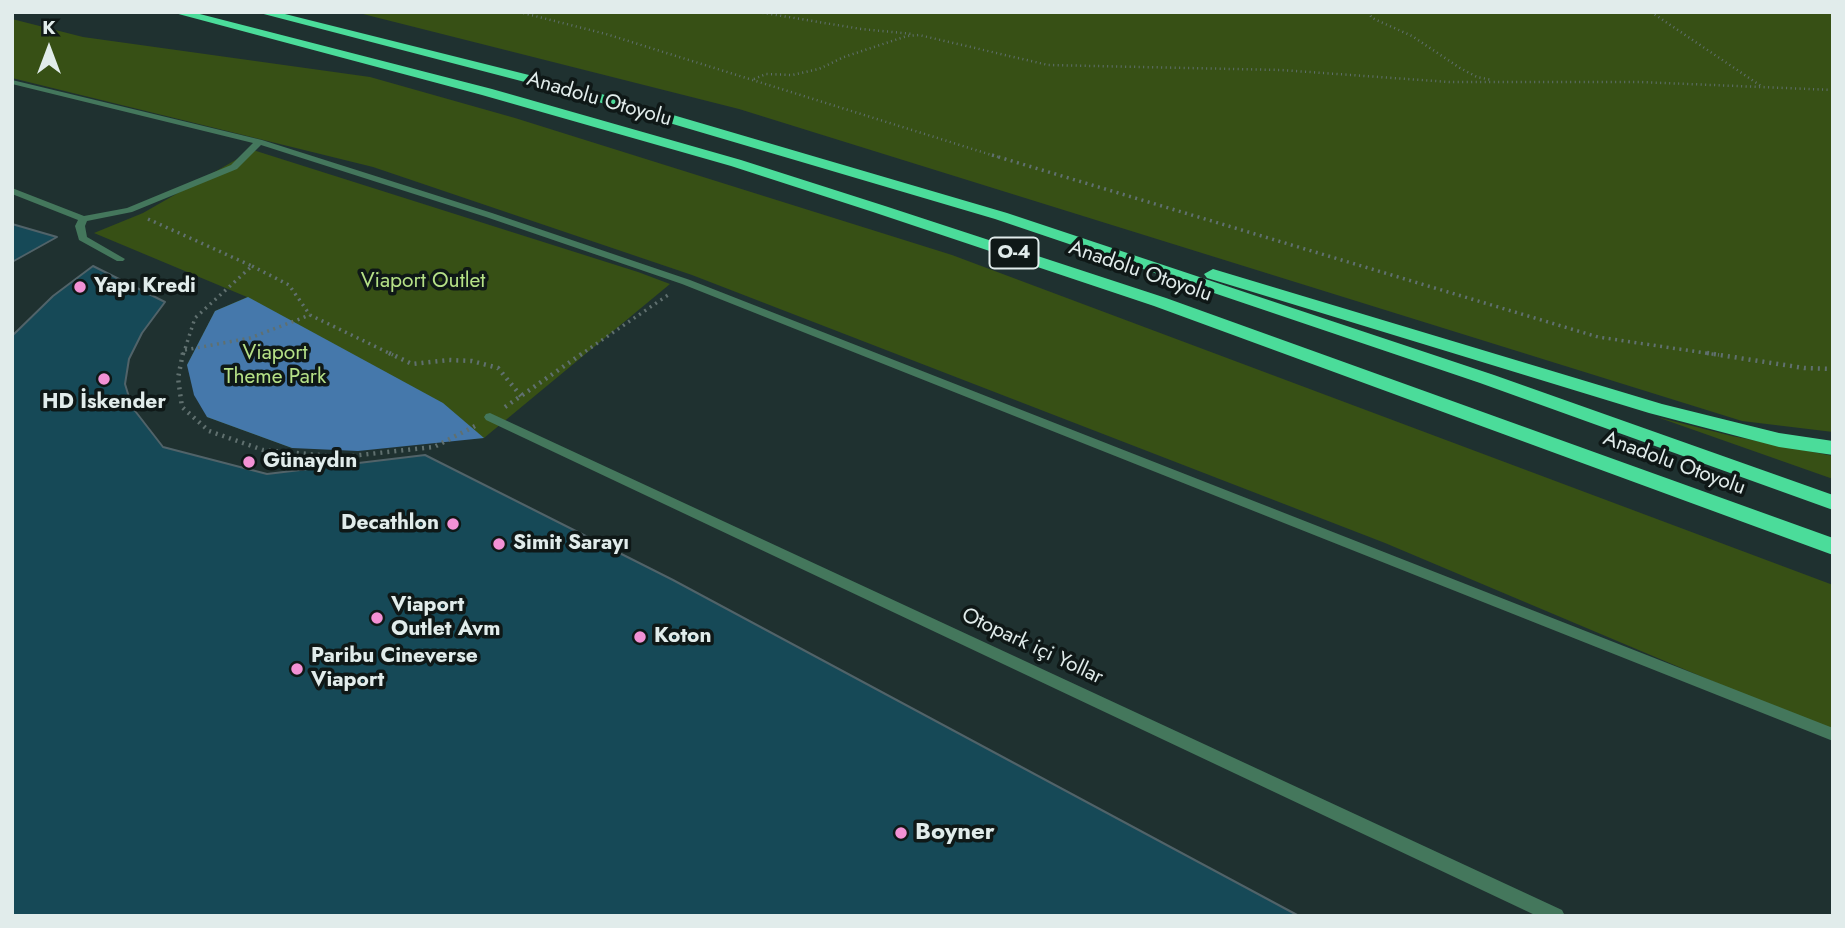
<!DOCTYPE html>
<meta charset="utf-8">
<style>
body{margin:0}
#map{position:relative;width:1845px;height:928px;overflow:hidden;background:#1f3130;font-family:Jost,sans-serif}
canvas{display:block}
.frame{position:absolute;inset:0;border:14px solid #e1eceb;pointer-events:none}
.north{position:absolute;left:14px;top:14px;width:70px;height:70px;-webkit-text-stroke:5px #0f1817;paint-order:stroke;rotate:0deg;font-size:19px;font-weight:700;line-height:28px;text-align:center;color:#e1eceb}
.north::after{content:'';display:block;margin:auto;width:24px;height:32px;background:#e1eceb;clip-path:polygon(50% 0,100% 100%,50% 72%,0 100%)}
</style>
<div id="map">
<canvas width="1845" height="928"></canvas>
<div class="frame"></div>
<div class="north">K</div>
</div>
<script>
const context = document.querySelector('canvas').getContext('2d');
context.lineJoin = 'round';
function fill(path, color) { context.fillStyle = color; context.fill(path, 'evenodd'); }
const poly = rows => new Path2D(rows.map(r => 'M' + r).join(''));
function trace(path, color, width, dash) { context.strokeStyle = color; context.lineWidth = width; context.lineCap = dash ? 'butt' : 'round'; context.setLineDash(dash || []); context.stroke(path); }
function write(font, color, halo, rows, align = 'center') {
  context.font = font + ' Jost,sans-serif'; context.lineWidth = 7; context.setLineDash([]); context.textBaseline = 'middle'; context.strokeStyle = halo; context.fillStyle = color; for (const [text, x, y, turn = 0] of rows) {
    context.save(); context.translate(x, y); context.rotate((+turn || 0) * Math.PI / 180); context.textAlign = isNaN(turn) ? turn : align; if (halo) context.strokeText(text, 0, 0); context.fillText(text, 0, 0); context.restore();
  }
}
fill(poly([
 [355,12,1833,12,1833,432,1742,421,739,109],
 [12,19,83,37,370,77,515,118,952,255,1833,585,1833,732,1385,543,692,275,373,167,12,78],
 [253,150,638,272,670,284,484,438,292,448,207,417,187,365,215,311,247,297,94,233,143,213],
 [1657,417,1732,436,1833,456,1833,479]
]), '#375015');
fill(poly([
 [248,297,443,403,484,438,358,451,292,448,207,417,194,395,187,365,215,311]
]), '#4578ab');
const building = poly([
 [12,224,57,237,12,262,12,224],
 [93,266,165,302,142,333,129,359,125,384,132,407,163,447,267,474,425,455,673,580,1299,916,12,916,12,336,53,296,93,266]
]);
fill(building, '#164957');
trace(building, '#516369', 2);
trace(poly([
 [519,12,606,34,998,157],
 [758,12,861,29,913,34],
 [1368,12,1372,18,1412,36,1460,68,1477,77,1492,80],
 [1651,12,1761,86],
 [754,79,766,74,792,75,819,69,844,57,907,36,919,35,1048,65,1281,70,1449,82,1640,82,1833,90]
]), '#60706f', 2.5, [1, 3.5]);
trace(poly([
 [992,155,1598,337,1719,355],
 [148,219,252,266,195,318,183,355],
 [252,266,289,285,310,315,393,355],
 [185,350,250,338,310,315],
 [580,355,671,293]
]), '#60706f', 3.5, [2, 4.5]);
trace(poly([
 [183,353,178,378,182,407,209,431,263,450,342,457,434,447,477,425],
 [389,353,412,364,449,360,472,361,498,368,521,396],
 [1707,353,1804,368,1833,369],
 [505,407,583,353]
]), '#60706f', 4.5, [2, 5]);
fill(poly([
 [12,80,262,140,492,213,690,280,1833,728,1833,741,682,284,486,217,261,145,237,169,132,212,87,221,85,226,87,237,125,259,123,261,117,261,79,240,75,226,78,220,12,194,12,188,84,216,127,208,231,165,253,143,12,84,12,80],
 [490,413,1562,910,1565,916,1537,916,486,420,484,417,486,414,490,413]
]), '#44775c');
fill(poly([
 [171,12,192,12,492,89,741,160,885,206,1166,298,1833,538,1833,555,1154,306,873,212,731,166,482,95,171,12],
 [256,12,277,12,581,88,1007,213,1494,375,1833,495,1833,510,1480,383,995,219,571,94,256,12],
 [1213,269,1662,404,1779,433,1833,441,1833,455,1779,447,1649,413,1207,278,1204,274,1213,269]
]), '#4bdc9a');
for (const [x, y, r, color] of [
 [80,287,7,"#f391d5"],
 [104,379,7,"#f391d5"],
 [249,462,7,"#f391d5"],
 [453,524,7,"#f391d5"],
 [499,544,7,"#f391d5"],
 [377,618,7,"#f391d5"],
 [640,637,7,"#f391d5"],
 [297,669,7,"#f391d5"],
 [901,833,7,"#f391d5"]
]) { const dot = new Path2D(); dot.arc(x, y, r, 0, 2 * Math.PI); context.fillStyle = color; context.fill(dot); trace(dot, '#0f1817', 2.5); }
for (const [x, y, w] of [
 [1014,253,49]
]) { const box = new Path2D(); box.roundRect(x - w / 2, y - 15.5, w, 31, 5); context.fillStyle = '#0f1817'; context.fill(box); trace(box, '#e1eceb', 2); }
write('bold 19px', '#e1eceb', null, [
 ["O-4",1014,253]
]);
write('21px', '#e1eceb', '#0f1817', [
 ["Anadolu Otoyolu",599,100,16],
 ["Anadolu Otoyolu",1140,272,19],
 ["Anadolu Otoyolu",1674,464,20],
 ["Otopark içi Yollar",1032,647,25]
]);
write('21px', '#b6e187', '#0f1817', [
 ["Viaport Outlet",423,282],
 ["Viaport",275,354],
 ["Theme Park",275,378]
]);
write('bold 21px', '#e1eceb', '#0f1817', [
 ["Yapı Kredi",94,287],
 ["HD İskender",104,403,"center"],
 ["Günaydın",263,462],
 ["Decathlon",439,524,"right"],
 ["Simit Sarayı",513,544],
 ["Viaport",391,606],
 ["Outlet Avm",391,630],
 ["Koton",654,637],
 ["Paribu Cineverse",311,657],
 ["Viaport",311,681]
], 'left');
write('bold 24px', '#e1eceb', '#0f1817', [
 ["Boyner",915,833]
], 'left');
</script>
